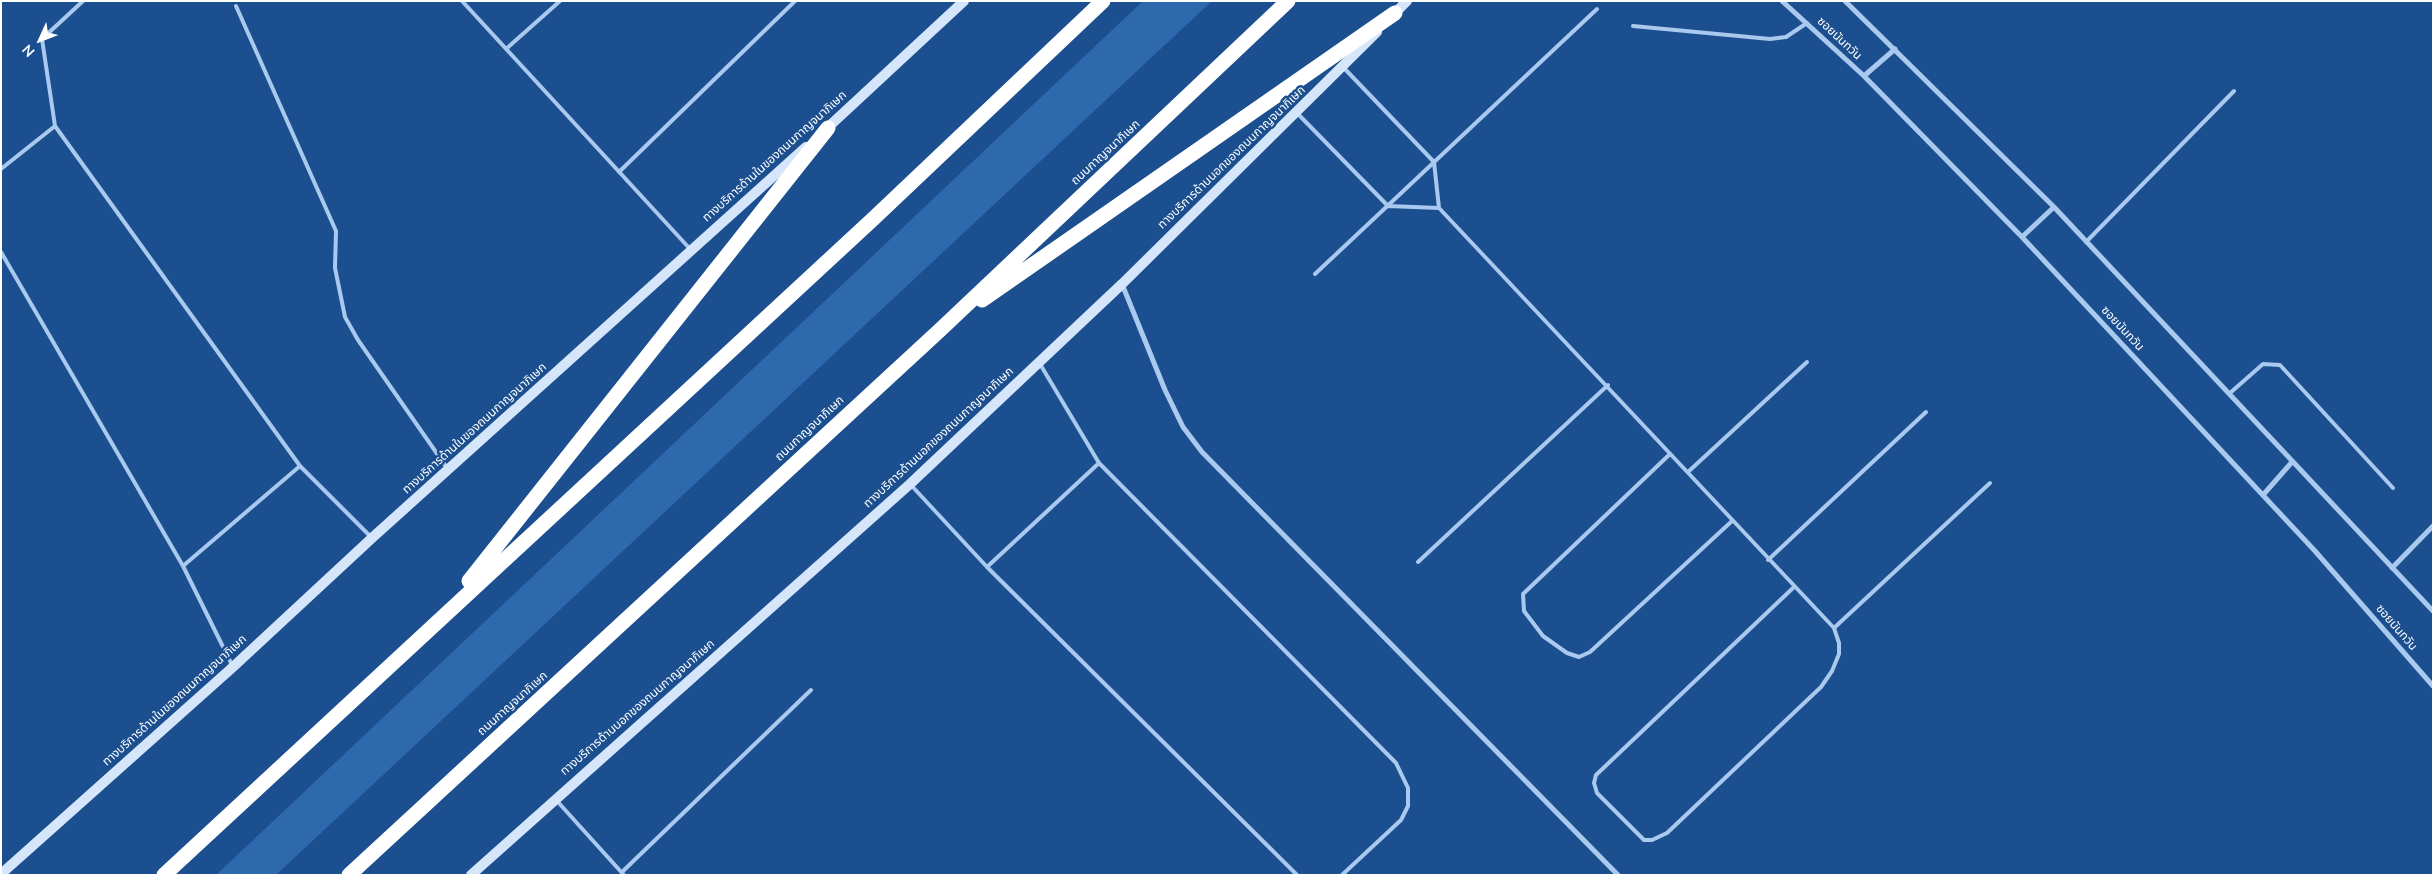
<!DOCTYPE html>
<meta charset="utf-8">
<style>
body{margin:0}
#map{position:relative;width:2434px;height:876px;overflow:hidden;background:#1b4f8f;font-family:"Nunito Sans",sans-serif}
canvas{display:block}
.frame{position:absolute;inset:0;border:2px solid #fff;pointer-events:none}
.north{position:absolute;left:15px;top:15px;width:50px;height:50px;-webkit-text-stroke:4px #1b4f8f;paint-order:stroke;rotate:227deg;font-size:14px;font-weight:700;line-height:20px;text-align:center;color:#fff}
.north::after{content:'';display:block;margin:auto;width:18px;height:22px;background:#fff;clip-path:polygon(50% 0,100% 100%,50% 72%,0 100%)}
</style>
<div id="map">
<canvas width="2434" height="876"></canvas>
<div class="frame"></div>
<div class="north">N</div>
</div>
<script>
const context = document.querySelector('canvas').getContext('2d');
context.lineJoin = 'round';
function fill(path, color) { context.fillStyle = color; context.fill(path, 'evenodd'); }
const poly = rows => new Path2D(rows.map(r => 'M' + r).join(''));
function trace(path, color, width, dash) { context.strokeStyle = color; context.lineWidth = width; context.lineCap = dash ? 'butt' : 'round'; context.setLineDash(dash || []); context.stroke(path); }
function write(font, color, halo, rows, align = 'center') {
  context.font = font + ' "Nunito Sans","Noto Sans Thai",sans-serif'; context.lineWidth = 5; context.setLineDash([]); context.textBaseline = 'middle'; context.strokeStyle = halo; context.fillStyle = color; for (const [text, x, y, turn = 0] of rows) {
    context.save(); context.translate(x, y); context.rotate((+turn || 0) * Math.PI / 180); context.textAlign = isNaN(turn) ? turn : align; if (halo) context.strokeText(text, 0, 0); context.fillText(text, 0, 0); context.restore();
  }
}
fill(poly([
 [1143,1,1212,1,276,875,216,875]
]), '#2e69ad');
trace(poly([
 [462,1,691,250],
 [236,6,336,231,335,268,345,317,358,340,447,468],
 [1633,26,1770,39,1786,37,1807,23],
 [506,49,560,1],
 [1343,67,1434,162,1439,208,1834,628,1839,643,1839,654,1832,671,1821,687,1667,833,1652,840,1644,840,1597,793,1594,783,1596,775,1794,587],
 [1297,113,1388,206,1439,208],
 [55,126,42,39,83,1],
 [1,169,55,126,300,466],
 [619,172,795,1],
 [2086,242,2234,91],
 [1,252,183,566],
 [1315,274,1597,9],
 [2230,393,2263,364,2280,365,2393,488],
 [1670,454,1523,594,1524,611,1543,636,1567,653,1579,657,1590,652,1732,521],
 [1099,463,1396,763,1408,788,1408,806,1401,820,1342,875],
 [1688,472,1807,362],
 [910,484,987,567,1297,875],
 [1768,560,1926,412],
 [1418,562,1608,385],
 [987,567,1099,463,1040,364],
 [1834,628,1990,483],
 [232,665,183,566,300,466,372,538],
 [557,801,624,875],
 [622,872,811,690]
]), '#a9c9ee', 4);
trace(poly([
 [1782,1,1864,76,2022,237,2315,551,2433,686],
 [1845,1,2054,207,2433,611],
 [1864,76,1895,49],
 [2022,237,2054,207],
 [1122,284,1165,390,1183,427,1202,452,1618,875],
 [2263,495,2292,462],
 [2392,568,2433,526]
]), '#a9c9ee', 5);
trace(poly([
 [1392,16,1407,1],
 [824,131,964,1],
 [1,874,233,667,372,538,806,147],
 [471,875,910,484,1122,284,1377,32]
]), '#d6e6fa', 10);
trace(poly([
 [982,300,1395,13],
 [469,581,828,128],
 [164,875,873,219,1103,1],
 [349,875,940,330,1288,1]
]), '#fff', 15);
write('12px', '#fff', '#1b4f8f', [
 ["ซอยนันทวัน",1839,39,43],
 ["ถนนกาญจนาภิเษก",1106,153,-43],
 ["ทางบริการด้านในของถนนกาญจนาภิเษก",775,157,-42],
 ["ทางบริการด้านนอกของถนนกาญจนาภิเษก",1232,158,-44],
 ["ซอยนันทวัน",2122,329,47],
 ["ทางบริการด้านในของถนนกาญจนาภิเษก",475,429,-42],
 ["ถนนกาญจนาภิเษก",810,429,-43],
 ["ทางบริการด้านนอกของถนนกาญจนาภิเษก",939,438,-43],
 ["ซอยนันทวัน",2396,628,49],
 ["ทางบริการด้านในของถนนกาญจนาภิเษก",175,701,-42],
 ["ถนนกาญจนาภิเษก",513,704,-42],
 ["ทางบริการด้านนอกของถนนกาญจนาภิเษก",638,708,-41]
]);
</script>
